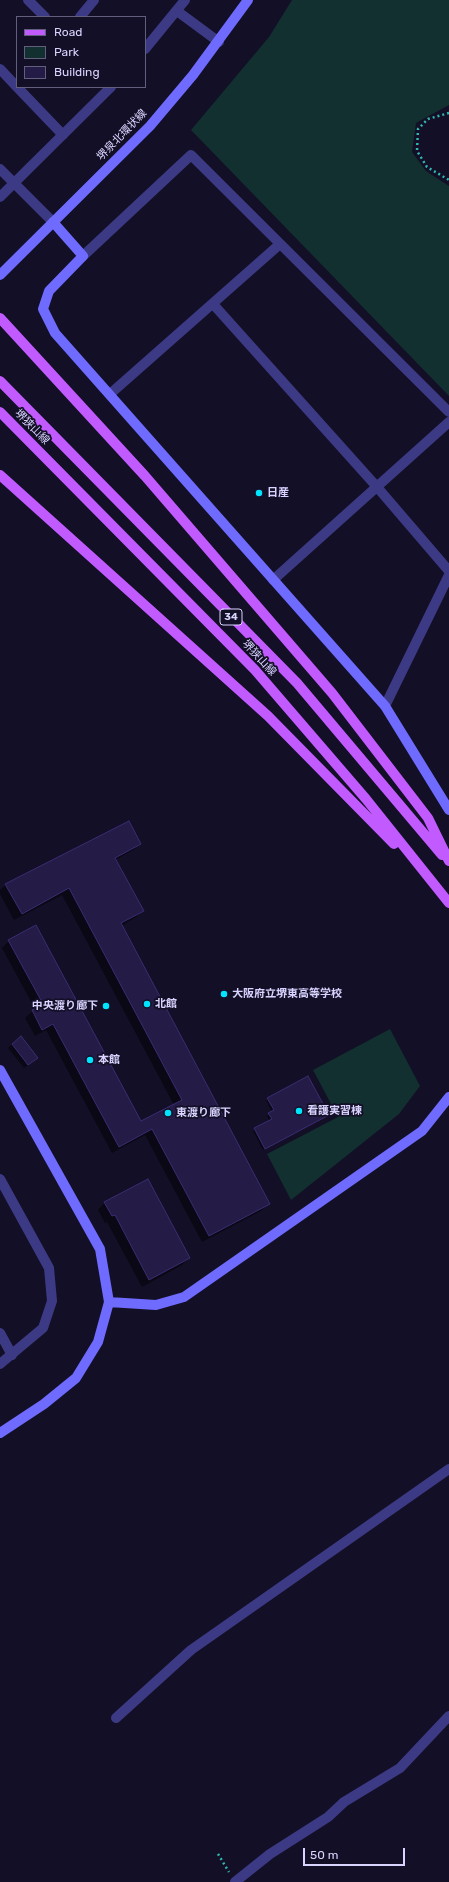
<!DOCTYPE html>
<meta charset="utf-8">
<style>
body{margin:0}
#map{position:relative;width:449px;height:1882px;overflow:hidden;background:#130f26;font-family:Rubik,sans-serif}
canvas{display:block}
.legend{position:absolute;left:16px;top:16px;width:130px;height:72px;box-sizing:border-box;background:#130f26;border:1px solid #625e7d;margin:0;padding:5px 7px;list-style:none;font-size:12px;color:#d9d4ff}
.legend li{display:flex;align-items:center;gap:8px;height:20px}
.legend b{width:20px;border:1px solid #625e7d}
.scale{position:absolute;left:303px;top:1848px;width:102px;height:18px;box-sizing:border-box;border:2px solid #d9d4ff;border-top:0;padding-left:5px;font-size:12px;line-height:14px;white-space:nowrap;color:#d9d4ff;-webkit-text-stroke:3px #130f26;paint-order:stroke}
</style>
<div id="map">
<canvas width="449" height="1882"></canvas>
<ul class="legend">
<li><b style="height:5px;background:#c25bff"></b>Road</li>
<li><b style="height:11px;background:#12302f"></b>Park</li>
<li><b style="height:11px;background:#241b47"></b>Building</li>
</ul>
<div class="scale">50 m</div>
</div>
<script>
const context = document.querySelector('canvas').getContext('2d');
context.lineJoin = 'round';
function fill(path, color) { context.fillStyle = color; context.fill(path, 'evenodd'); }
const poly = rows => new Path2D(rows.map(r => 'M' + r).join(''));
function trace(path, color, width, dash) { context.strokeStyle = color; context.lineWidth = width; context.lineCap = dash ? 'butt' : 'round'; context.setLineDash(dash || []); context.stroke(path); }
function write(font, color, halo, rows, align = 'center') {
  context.font = font + ' Rubik,"Noto Sans JP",sans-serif'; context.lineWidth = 3.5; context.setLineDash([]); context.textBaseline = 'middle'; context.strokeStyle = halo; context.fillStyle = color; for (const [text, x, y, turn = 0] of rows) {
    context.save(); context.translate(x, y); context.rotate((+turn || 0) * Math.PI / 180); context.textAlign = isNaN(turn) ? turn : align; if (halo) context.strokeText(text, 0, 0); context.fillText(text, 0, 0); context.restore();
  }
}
fill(poly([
 [292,0,449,0,449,105,416,123,412,152,426,171,449,186,449,396,191,130,269,37],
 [390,1029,420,1086,399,1114,291,1200,267,1154,338,1117,313,1070]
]), '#12302f');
fill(poly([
 [140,844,133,850,115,860,143,911,136,917,121,926,268,1204,261,1211,202,1242,145,1135,112,1153,46,1030,35,1036,25,1018,35,1009,2,948,9,941,140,1122,174,1105,62,895,14,920,0,894,0,890,6,885],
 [21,1038,33,1062,24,1068,8,1048],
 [268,1099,326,1116,263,1150,253,1131,270,1121,267,1116,272,1112,266,1100],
 [105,1202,189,1258,182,1265,142,1287,107,1222,105,1223,98,1210]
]), '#0007');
const building = poly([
 [129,821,141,844,115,858,144,911,121,923,270,1204,209,1236,152,1129,119,1147,53,1024,42,1030,32,1010,43,1004,8,940,36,925,141,1121,182,1100,69,888,22,914,5,884,129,821],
 [21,1036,38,1058,28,1065,12,1044,21,1036],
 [308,1076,329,1115,265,1149,254,1128,272,1119,268,1113,274,1110,267,1098,308,1076],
 [148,1179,190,1258,149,1280,115,1215,112,1216,104,1202,148,1179]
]);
fill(building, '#241b47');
trace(building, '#3b2d73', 1);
trace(poly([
 [449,113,428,119,418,129,417,151,427,167,449,180],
 [218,1854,229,1872]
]), '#2fb8b0', 2.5, [2, 3]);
trace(poly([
 [28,0,45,17],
 [177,11,219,42],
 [80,17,94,0],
 [145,49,185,0],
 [0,69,17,87],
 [17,87,63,135],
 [0,169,53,222],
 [0,197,111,87],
 [83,256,191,155,449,412],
 [213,304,377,487,449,571],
 [110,394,280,244],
 [273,580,449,422],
 [385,706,449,575],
 [0,1179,49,1268,52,1301,43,1328,0,1364],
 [0,1333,12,1355],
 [116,1718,191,1650,449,1469],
 [235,1882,270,1854,328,1817,344,1802,400,1768,449,1716]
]), '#3d3a85', 10);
trace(poly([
 [53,222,83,256,49,291,43,309,55,333,385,706,449,810],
 [0,275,150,126,193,75,248,0],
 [0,1070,100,1249,109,1302,98,1342,76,1378,44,1404,0,1433],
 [109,1302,156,1305,184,1297,422,1131,449,1097]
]), '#6f6bff', 10);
trace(poly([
 [0,318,145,476,332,693,428,818,449,861],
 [0,381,297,683,442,855],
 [0,412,255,670,366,799,449,903],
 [0,475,268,716,394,844]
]), '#c25bff', 10);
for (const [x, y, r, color] of [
 [259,493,4,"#00e5ff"],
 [224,994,4,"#00e5ff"],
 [147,1004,4,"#00e5ff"],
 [106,1006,4,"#00e5ff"],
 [90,1060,4,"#00e5ff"],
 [299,1111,4,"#00e5ff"],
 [168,1113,4,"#00e5ff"]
]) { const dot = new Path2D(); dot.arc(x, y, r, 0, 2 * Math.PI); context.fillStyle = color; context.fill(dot); trace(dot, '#130f26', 1.5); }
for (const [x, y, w] of [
 [231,617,22]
]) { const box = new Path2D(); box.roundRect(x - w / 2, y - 8, w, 16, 3); context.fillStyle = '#130f26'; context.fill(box); trace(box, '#d9d4ff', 1); }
write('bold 10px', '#d9d4ff', null, [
 ["34",231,617]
]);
write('11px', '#d9d4ff', '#130f26', [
 ["堺泉北環状線",122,135,-46],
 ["堺狭山線",32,427,45],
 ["堺狭山線",259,658,47]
]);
write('bold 11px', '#d9d4ff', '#130f26', [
 ["日産",267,493],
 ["大阪府立堺東高等学校",232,994],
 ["北館",155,1004],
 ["中央渡り廊下",98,1006,"right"],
 ["本館",98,1060],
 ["看護実習棟",307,1111],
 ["東渡り廊下",176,1113]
], 'left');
</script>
